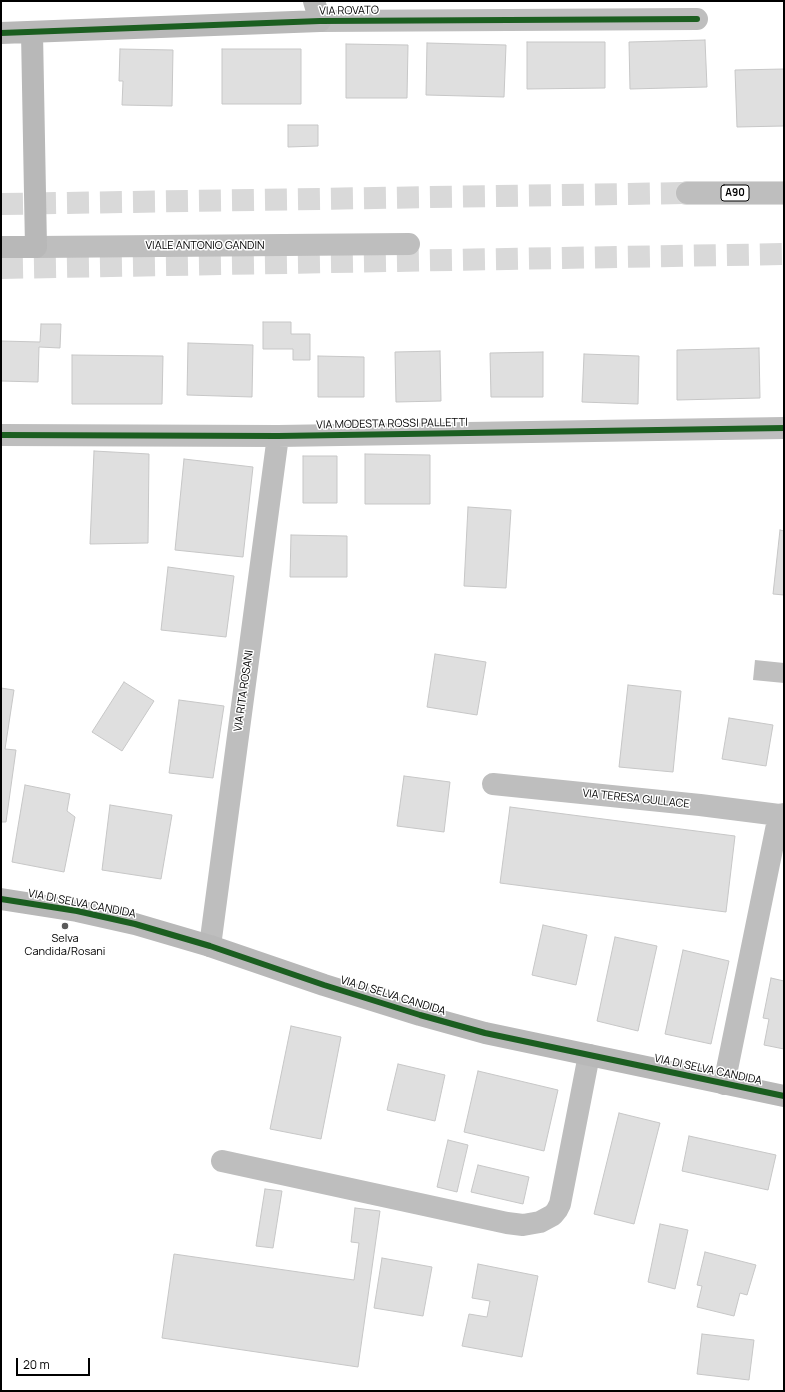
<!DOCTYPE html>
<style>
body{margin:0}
#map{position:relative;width:785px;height:1392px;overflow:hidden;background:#fff;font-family:Manrope,sans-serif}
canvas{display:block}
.frame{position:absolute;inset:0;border:2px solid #000;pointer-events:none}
.scale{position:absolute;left:16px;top:1358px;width:74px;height:18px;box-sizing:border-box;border:2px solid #000;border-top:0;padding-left:5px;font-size:12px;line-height:14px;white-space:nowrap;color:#000;-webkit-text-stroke:3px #fff;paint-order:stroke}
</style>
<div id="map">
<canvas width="785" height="1392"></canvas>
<div class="frame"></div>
<div class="scale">20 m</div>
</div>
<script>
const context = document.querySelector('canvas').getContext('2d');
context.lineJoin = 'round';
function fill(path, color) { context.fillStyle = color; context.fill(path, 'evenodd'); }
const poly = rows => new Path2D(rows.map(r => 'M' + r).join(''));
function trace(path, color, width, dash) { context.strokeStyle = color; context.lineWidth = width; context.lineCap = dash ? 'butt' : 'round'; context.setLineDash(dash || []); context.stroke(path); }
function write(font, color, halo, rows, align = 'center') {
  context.font = font + ' Manrope,sans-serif'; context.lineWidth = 3; context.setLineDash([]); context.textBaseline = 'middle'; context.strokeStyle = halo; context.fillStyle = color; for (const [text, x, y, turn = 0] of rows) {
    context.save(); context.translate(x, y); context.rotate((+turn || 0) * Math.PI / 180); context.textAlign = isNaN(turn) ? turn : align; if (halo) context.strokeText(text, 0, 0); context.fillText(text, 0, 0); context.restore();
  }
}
fill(poly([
 [755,660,784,663,784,683,753,680]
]), '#bfbfbf');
const building = poly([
 [705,40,707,87,630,89,629,42,705,40],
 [527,42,605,42,605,88,527,89,527,42],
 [427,43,506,45,504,97,426,95,427,43],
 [346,44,408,45,407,98,346,98,346,44],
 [120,49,173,50,172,106,122,105,123,81,119,81,120,49],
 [222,49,301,49,301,104,222,104,222,49],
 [784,69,784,126,737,127,735,70,784,69],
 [288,125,318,125,318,146,288,147,288,125],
 [263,322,291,322,291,334,310,334,310,360,293,360,293,349,263,349,263,322],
 [41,324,61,324,60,348,39,347,38,382,1,381,1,341,40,342,41,324],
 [188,343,253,345,252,397,187,395,188,343],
 [759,348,760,398,677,400,677,350,759,348],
 [440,351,441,401,396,402,395,352,440,351],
 [543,352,543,397,491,397,490,353,543,352],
 [584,354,639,356,638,404,582,402,584,354],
 [72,355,163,356,162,404,72,404,72,355],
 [318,356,364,357,364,397,318,397,318,356],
 [94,451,149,454,148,543,90,544,94,451],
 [365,454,430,455,430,504,365,504,365,454],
 [303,456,337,456,337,503,303,503,303,456],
 [184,459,253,467,243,557,175,550,184,459],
 [468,507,511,510,506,588,464,586,468,507],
 [780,530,784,531,784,595,773,594,780,530],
 [291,535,347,536,347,577,290,577,291,535],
 [168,567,234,576,226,637,161,630,168,567],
 [435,654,486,662,477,715,427,707,435,654],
 [124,682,154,701,122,751,92,732,124,682],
 [628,685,681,691,673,772,619,767,628,685],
 [1,688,14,690,5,749,16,750,6,822,1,822,1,688],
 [179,700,224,706,213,778,169,773,179,700],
 [729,718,773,725,766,766,722,759,729,718],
 [404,776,450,782,444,832,397,826,404,776],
 [25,785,70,794,67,811,75,817,64,872,12,862,25,785],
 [110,805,172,815,161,879,102,870,110,805],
 [510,807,735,836,726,912,500,883,510,807],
 [543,925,587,935,576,985,532,975,543,925],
 [615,937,657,946,638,1031,597,1021,615,937],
 [683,950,729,961,711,1044,665,1034,683,950],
 [771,978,784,981,784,1049,764,1045,769,1019,763,1018,771,978],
 [291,1026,341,1037,321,1139,270,1129,291,1026],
 [398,1064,445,1075,435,1121,387,1110,398,1064],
 [478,1071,558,1090,544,1151,464,1132,478,1071],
 [619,1113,660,1123,634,1224,594,1214,619,1113],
 [689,1136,776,1155,768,1190,682,1171,689,1136],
 [448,1140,468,1145,457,1192,437,1187,448,1140],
 [478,1165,529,1177,523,1204,471,1192,478,1165],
 [265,1189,282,1191,273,1248,256,1246,265,1189],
 [355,1208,380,1211,358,1367,162,1338,174,1254,354,1280,359,1243,351,1242,355,1208],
 [660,1224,688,1230,675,1289,648,1282,660,1224],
 [705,1252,756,1265,747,1295,740,1293,734,1316,697,1307,702,1286,697,1285,705,1252],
 [382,1258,432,1267,423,1316,374,1308,382,1258],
 [478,1264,538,1276,522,1357,462,1346,469,1314,487,1317,490,1301,472,1298,478,1264],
 [702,1334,754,1340,749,1380,697,1374,702,1334]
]);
fill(building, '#dfdfdf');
trace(building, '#c7c7c7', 1);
trace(poly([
 [1,204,687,193],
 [1,268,784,254]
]), '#d9d9d9', 22, [22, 11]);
const highway = poly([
 [687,193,784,193]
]);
trace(highway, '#dbdbdb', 24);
trace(poly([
 [320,21,697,19],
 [36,247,409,244],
 [1,435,278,436,784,428],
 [493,784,700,805,779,815,784,814],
 [210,946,278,436],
 [724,1084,779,815],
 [222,1161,507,1223,523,1225,540,1222,553,1215,557,1210,560,1204,589,1055]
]), '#bebebe', 22);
trace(poly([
 [1,33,320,21,314,1],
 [1,247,36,247,32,33],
 [1,899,77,911,135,924,210,946,324,985,420,1015,485,1033,784,1096]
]), '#b8b8b8', 22);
trace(highway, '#bebebe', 22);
trace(poly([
 [1,33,320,21,697,19],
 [1,435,278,436,784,428],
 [1,899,77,911,135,924,210,946,324,985,420,1015,485,1033,784,1096]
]), '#1b5e20', 6);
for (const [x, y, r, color] of [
 [65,926,4,"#595959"]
]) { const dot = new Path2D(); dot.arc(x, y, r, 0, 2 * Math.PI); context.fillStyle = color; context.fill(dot); trace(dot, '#fff', 1.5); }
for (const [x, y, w] of [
 [735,193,28]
]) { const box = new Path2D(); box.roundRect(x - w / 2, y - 8, w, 16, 3); context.fillStyle = '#fff'; context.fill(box); trace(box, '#000', 1); }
write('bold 10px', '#000', null, [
 ["A90",735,193]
]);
write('11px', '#000', '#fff', [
 ["VIA ROVATO",349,11,-1],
 ["VIALE ANTONIO GANDIN",205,246],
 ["VIA MODESTA ROSSI PALLETTI",392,424,-1],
 ["VIA RITA ROSANI",244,691,-82],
 ["VIA TERESA GULLACE",636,799,6],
 ["VIA DI SELVA CANDIDA",82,904,11],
 ["VIA DI SELVA CANDIDA",393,996,17],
 ["VIA DI SELVA CANDIDA",708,1070,12]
]);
write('11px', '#000', '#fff', [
 ["Selva",65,939],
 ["Candida/Rosani",65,952]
]);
</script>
